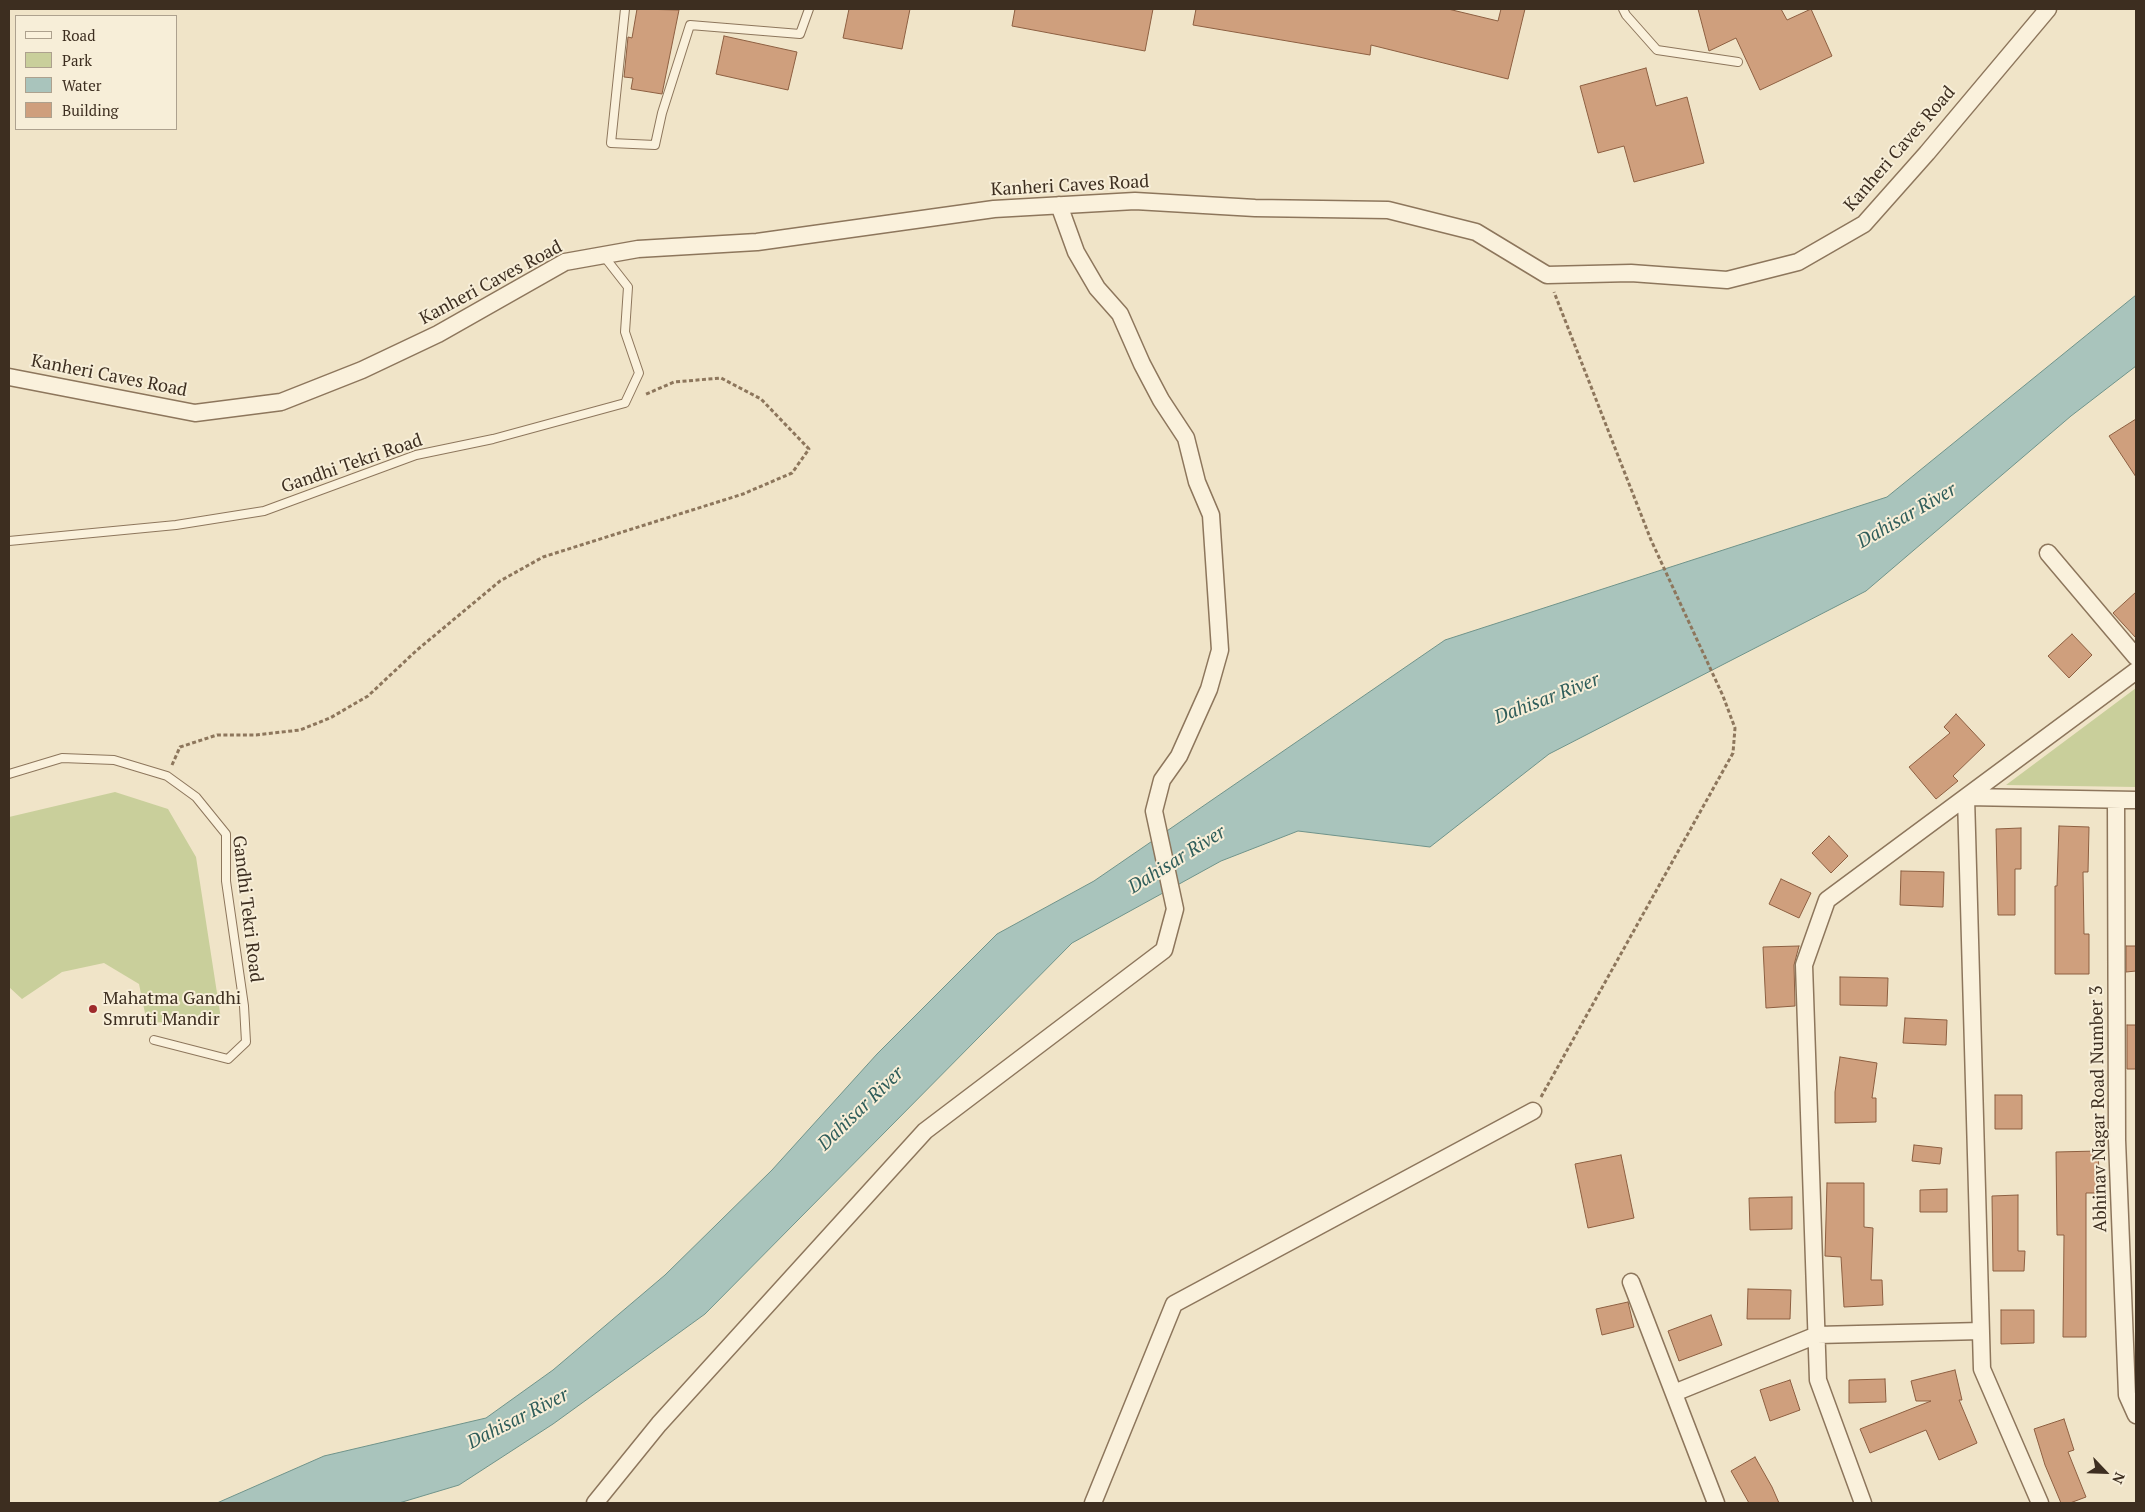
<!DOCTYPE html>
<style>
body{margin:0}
#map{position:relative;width:2145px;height:1512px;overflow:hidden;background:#f0e4c8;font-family:"PT Serif",serif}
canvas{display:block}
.frame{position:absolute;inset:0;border:10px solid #3d2e20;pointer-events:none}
.legend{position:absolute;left:15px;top:15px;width:162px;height:115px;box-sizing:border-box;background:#f7eed8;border:1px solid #ada18e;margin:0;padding:6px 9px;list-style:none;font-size:15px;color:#3d2e20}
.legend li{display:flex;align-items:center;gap:10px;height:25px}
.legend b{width:25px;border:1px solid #ada18e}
.north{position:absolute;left:2080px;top:1447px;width:50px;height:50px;-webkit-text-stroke:4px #f7eed8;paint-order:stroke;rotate:114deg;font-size:14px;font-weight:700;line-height:20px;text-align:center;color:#3d2e20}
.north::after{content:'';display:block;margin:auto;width:18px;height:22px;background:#3d2e20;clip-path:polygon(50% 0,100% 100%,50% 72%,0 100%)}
</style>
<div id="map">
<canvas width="2145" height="1512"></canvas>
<div class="frame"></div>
<ul class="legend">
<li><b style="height:6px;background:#faf1dc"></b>Road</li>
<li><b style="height:14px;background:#c9cf9b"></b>Park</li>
<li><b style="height:14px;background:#a9c4bc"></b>Water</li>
<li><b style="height:14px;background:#cf9f7d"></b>Building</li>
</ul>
<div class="north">N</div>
</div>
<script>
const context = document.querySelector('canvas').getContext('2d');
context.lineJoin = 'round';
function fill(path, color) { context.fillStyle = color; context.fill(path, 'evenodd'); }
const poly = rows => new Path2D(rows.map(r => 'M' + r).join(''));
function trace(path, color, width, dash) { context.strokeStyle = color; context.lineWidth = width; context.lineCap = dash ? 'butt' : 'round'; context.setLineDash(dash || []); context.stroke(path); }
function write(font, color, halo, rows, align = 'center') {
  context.font = font + ' "PT Serif",serif'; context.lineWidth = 4; context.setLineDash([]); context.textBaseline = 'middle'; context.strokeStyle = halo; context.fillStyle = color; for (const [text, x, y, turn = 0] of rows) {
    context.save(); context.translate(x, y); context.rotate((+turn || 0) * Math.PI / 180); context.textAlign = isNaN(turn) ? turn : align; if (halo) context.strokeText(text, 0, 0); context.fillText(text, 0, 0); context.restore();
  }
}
fill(poly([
 [2136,688,2136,787,2006,785],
 [115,792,168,809,196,857,221,1019,147,1023,139,984,104,963,62,972,22,999,9,987,9,817]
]), '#c9cf9b');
const water = poly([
 [2136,295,2136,366,2071,416,1866,591,1549,754,1430,847,1298,831,1221,861,1072,943,705,1314,553,1424,459,1485,399,1503,217,1503,324,1456,486,1418,553,1370,665,1275,772,1170,877,1054,997,934,1094,881,1445,640,1887,497,2136,295]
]);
fill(water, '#a9c4bc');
trace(water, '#6f938a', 1);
const building = poly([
 [637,9,679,10,662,94,631,89,633,78,624,77,628,37,632,38,637,9],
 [849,9,910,9,902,49,843,38,849,9],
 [1015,9,1153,9,1145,51,1012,26,1015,9],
 [1196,9,1448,9,1498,21,1501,9,1525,9,1508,79,1371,45,1370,55,1193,25,1196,9],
 [1698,9,1781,9,1787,20,1811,9,1832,56,1760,90,1736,38,1709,51,1698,9],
 [724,36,797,52,788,90,716,74,724,36],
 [1646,68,1656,106,1687,97,1704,163,1634,182,1624,146,1598,153,1580,86,1646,68],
 [2136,419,2136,477,2109,436,2136,419],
 [2136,592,2136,638,2113,613,2136,592],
 [2072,634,2092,655,2069,678,2048,656,2072,634],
 [1956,714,1985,745,1953,776,1958,781,1936,799,1909,767,1950,733,1944,727,1956,714],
 [2059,826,2089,827,2088,872,2083,872,2084,934,2089,934,2089,974,2055,974,2055,886,2057,886,2059,826],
 [2021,828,2021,869,2015,869,2015,915,1998,915,1996,829,2021,828],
 [1829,836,1848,856,1831,873,1812,853,1829,836],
 [1901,871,1944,872,1943,907,1900,905,1901,871],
 [1781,879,1811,893,1799,918,1769,904,1781,879],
 [1799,946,1794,965,1795,1006,1766,1008,1763,947,1799,946],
 [2126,946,2136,946,2136,971,2126,972,2126,946],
 [1840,977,1888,978,1887,1006,1840,1005,1840,977],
 [1905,1018,1947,1020,1946,1045,1903,1043,1905,1018],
 [2127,1025,2136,1025,2136,1069,2127,1069,2127,1025],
 [1840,1057,1877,1063,1872,1098,1876,1098,1876,1122,1835,1123,1835,1092,1840,1057],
 [1995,1095,2022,1095,2022,1129,1995,1129,1995,1095],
 [1914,1145,1942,1148,1940,1164,1912,1161,1914,1145],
 [2098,1151,2100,1193,2086,1193,2086,1337,2063,1337,2064,1235,2057,1235,2056,1152,2098,1151],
 [1621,1155,1634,1218,1588,1228,1575,1164,1621,1155],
 [1827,1183,1864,1183,1864,1227,1873,1228,1871,1280,1882,1280,1883,1305,1844,1307,1841,1257,1825,1256,1827,1183],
 [1947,1189,1947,1212,1920,1212,1920,1190,1947,1189],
 [2018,1195,2018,1251,2025,1251,2024,1271,1993,1271,1992,1196,2018,1195],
 [1792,1197,1792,1229,1750,1230,1749,1198,1792,1197],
 [1748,1289,1791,1290,1790,1319,1747,1319,1748,1289],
 [1628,1302,1634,1327,1602,1335,1596,1309,1628,1302],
 [2001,1310,2034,1310,2034,1343,2001,1344,2001,1310],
 [1711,1315,1722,1345,1679,1361,1668,1331,1711,1315],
 [1955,1370,1962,1400,1959,1400,1977,1443,1939,1460,1926,1430,1870,1453,1860,1429,1931,1401,1916,1401,1911,1381,1955,1370],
 [1885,1379,1886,1402,1849,1403,1849,1380,1885,1379],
 [1790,1380,1800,1410,1770,1421,1760,1390,1790,1380],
 [2064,1419,2074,1450,2068,1452,2086,1497,2070,1503,2061,1503,2045,1465,2034,1429,2064,1419],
 [1755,1457,1772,1487,1779,1503,1749,1503,1731,1471,1755,1457]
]);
fill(building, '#cf9f7d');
trace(building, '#8d5f41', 1);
const lane = poly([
 [625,9,611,143,655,145,662,113,690,25,800,34,809,9],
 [1623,9,1626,15,1657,50,1738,62],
 [9,541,176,525,264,511,416,455,493,439,625,403,639,373,625,332,628,287,603,255],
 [9,774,62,758,114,760,167,776,196,797,226,834,226,881,244,1006,246,1042,228,1059,154,1040]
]);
const street = poly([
 [9,377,195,413,281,402,362,370,438,334,565,262,638,249,757,242,994,209,1135,201,1255,208,1388,210,1476,232,1547,275,1631,273,1727,280,1798,262,1864,224,1927,153,2048,9],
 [2048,553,2136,657],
 [2116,800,2117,1140,2127,1395,2136,1415],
 [1631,1282,1716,1503],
 [1674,1393,1817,1335,1981,1331],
 [595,1503,659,1424,925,1131,1164,950,1175,909,1154,811,1162,780,1179,756,1209,689,1220,650,1211,515,1197,482,1186,438,1161,400,1142,364,1120,314,1097,288,1076,252,1059,205],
 [1093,1503,1174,1304,1533,1111],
 [1863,1503,1818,1380,1804,965,1827,900,2136,671],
 [2040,1503,1982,1369,1966,797,2136,800]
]);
trace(lane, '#8d765c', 10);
trace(street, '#8d765c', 19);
trace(poly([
 [172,765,180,747,217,735,256,735,300,730,330,718,368,696,417,650,500,581,543,557,743,494,792,473,809,449,761,399,721,378,674,382,644,395],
 [1541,1097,1733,753,1735,728,1723,696,1651,540,1554,292]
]), '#8d765c', 3, [4, 2.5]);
trace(lane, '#faf1dc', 8);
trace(street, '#faf1dc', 16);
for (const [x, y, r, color] of [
 [93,1009,5,"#9e2a2b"]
]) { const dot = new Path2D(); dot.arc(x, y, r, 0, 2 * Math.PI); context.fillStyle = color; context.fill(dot); trace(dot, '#f7eed8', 2); }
write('18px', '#3d2e20', '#f7eed8', [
 ["Kanheri Caves Road",1900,149,-49],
 ["Kanheri Caves Road",1070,186,-3],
 ["Kanheri Caves Road",491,283,-28],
 ["Kanheri Caves Road",109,376,11],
 ["Gandhi Tekri Road",352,464,-19],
 ["Gandhi Tekri Road",247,909,83],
 ["Abhinav Nagar Road Number 3",2099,1109,-91]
]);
write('18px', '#3d2e20', '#f7eed8', [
 ["Mahatma Gandhi",103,999],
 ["Smruti Mandir",103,1020]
], 'left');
write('italic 19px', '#2f5d5a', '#f7eed8', [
 ["Dahisar River",1907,516,-30],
 ["Dahisar River",1547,699,-21],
 ["Dahisar River",1177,860,-32],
 ["Dahisar River",861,1109,-44],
 ["Dahisar River",518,1419,-27]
]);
</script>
